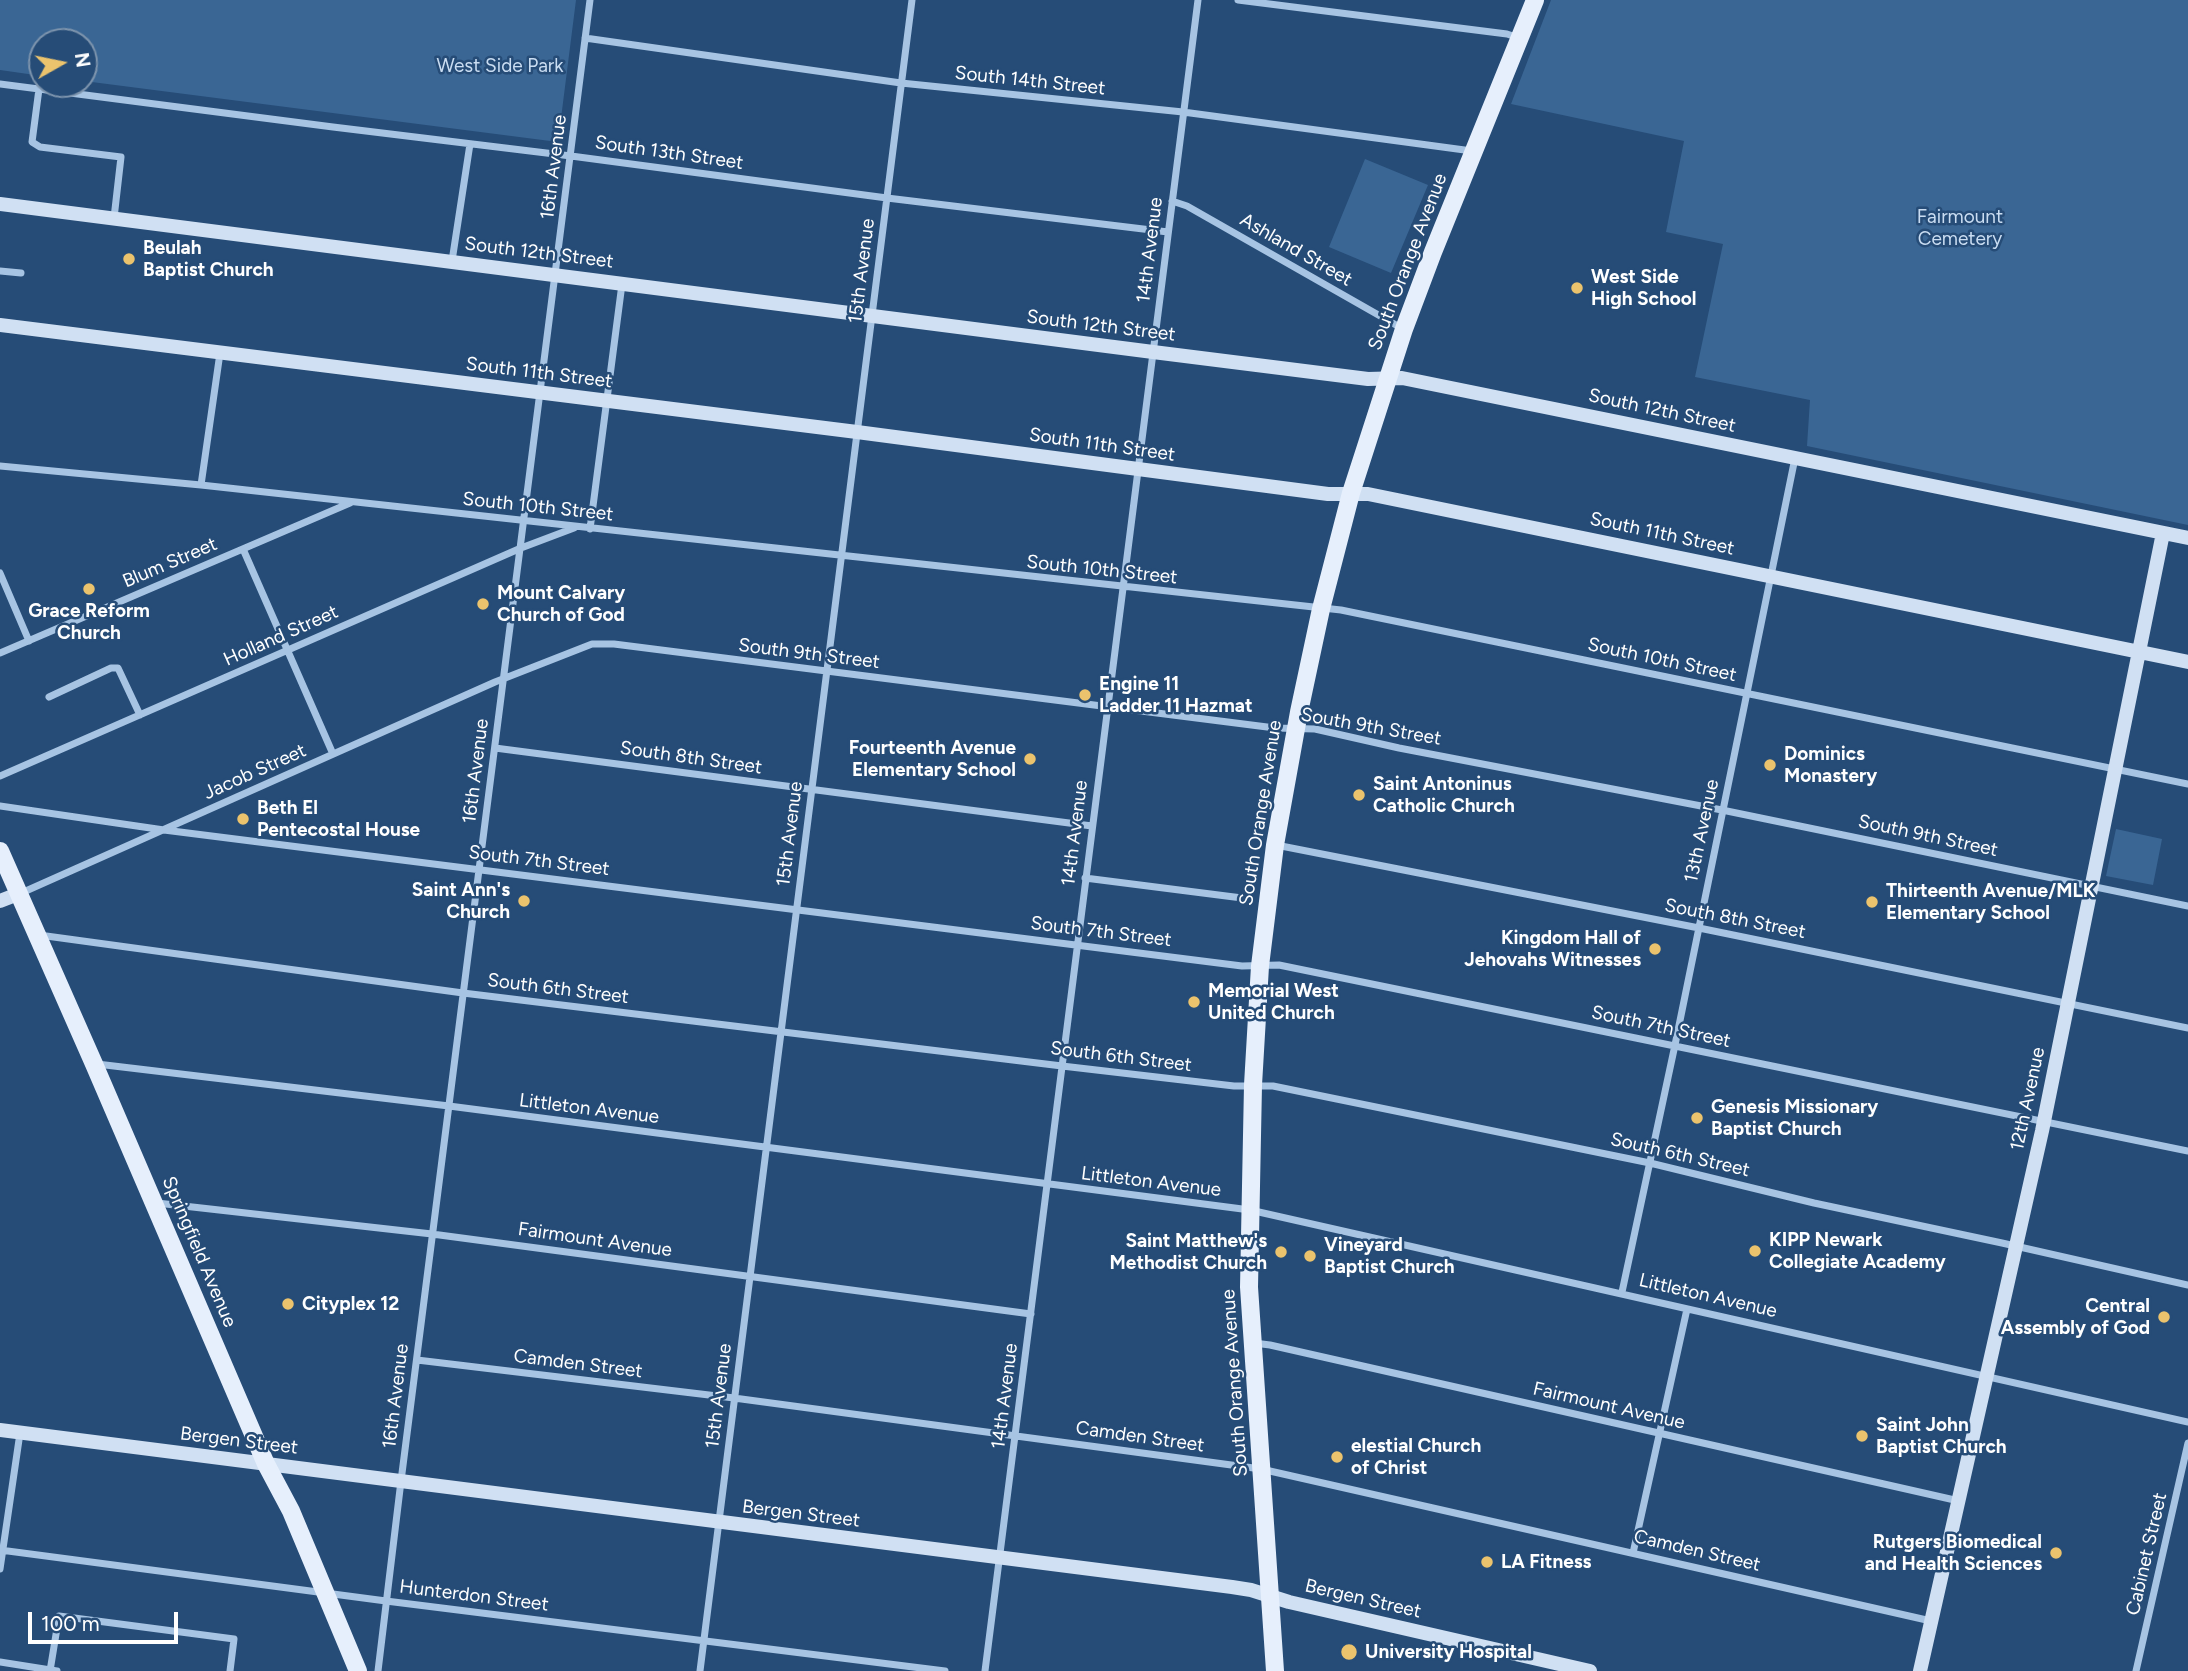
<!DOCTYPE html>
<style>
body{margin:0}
#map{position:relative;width:2188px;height:1671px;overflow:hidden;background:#264c77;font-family:Figtree,sans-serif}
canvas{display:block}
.north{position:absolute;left:28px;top:28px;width:70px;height:70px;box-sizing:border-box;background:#264c77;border:2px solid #7d94ad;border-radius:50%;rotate:81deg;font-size:19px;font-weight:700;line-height:28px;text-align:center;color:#fff}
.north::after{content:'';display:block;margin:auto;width:24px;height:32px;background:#ebc36d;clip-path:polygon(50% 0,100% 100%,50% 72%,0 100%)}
.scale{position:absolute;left:28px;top:1612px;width:150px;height:32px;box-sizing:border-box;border:4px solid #fff;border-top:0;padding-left:9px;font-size:21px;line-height:24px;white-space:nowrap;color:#fff;-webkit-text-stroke:5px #264c77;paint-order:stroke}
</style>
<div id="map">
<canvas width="2188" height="1671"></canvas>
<div class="north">N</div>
<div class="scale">100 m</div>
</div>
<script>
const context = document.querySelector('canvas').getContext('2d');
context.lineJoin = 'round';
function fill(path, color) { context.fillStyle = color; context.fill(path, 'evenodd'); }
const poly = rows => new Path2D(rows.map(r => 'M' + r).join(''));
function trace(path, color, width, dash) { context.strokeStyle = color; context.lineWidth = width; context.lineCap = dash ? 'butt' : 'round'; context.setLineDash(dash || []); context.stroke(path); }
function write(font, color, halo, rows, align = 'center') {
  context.font = font + ' Figtree,sans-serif'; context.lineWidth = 5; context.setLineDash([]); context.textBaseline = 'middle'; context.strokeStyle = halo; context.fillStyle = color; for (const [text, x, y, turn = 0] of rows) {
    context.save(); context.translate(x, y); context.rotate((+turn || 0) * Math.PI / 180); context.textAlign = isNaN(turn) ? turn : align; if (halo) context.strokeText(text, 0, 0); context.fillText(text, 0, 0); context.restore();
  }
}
fill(poly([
 [0,0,576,0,558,142,84,81,84,42,42,42,42,76,0,70],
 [1551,0,2188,0,2188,525,1807,446,1810,400,1695,377,1723,244,1666,232,1684,141,1511,104],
 [1365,159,1428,185,1391,273,1329,247],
 [2116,829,2162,839,2153,885,2106,876]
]), '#3a6694');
trace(poly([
 [1238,0,1507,34,1519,38],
 [585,38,901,83,1183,112,1472,151],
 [0,84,333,127,571,156,887,198,1168,232],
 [39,89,32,142,40,147,121,157,114,218],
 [1172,201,1187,206,1403,329],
 [452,261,470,144],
 [0,271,21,273],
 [0,466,201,485,1341,610,2188,784],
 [201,485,220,353],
 [590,529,622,284],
 [243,549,333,754],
 [0,573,29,641],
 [0,653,350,503],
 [49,697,111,668,118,668,140,715],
 [495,748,1092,826],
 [0,776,521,548,574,528],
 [0,806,164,830,1242,966,1279,965,2188,1151],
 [1276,845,1699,928,2188,1028],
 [1085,878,1242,898],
 [19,894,495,682,592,644,614,644,1275,728,1315,729,1399,748,1722,810,2188,906],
 [39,935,463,993,1062,1066,1234,1086,1273,1086,1650,1163,1814,1203,2002,1243,2188,1285],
 [97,1064,449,1106,1250,1210,2188,1422],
 [157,1203,432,1234,1031,1314],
 [1622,1292,1675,1045,1795,458],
 [1254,1343,1270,1345,1959,1501],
 [417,1360,734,1398,1261,1469,1931,1621],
 [0,1550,386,1601,945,1671],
 [1633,1553,1687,1309],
 [0,1569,20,1433],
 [0,1662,57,1671],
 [50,1671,59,1616,234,1639,230,1671],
 [378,1671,401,1481,590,0],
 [700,1671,912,0],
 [985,1671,1198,0],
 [2136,1671,2188,1443]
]), '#a7c4e3', 7);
trace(poly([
 [0,204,1153,352,1368,379,1402,378,2188,538],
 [0,325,857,432,1328,494,1368,494,2188,662],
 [0,901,18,894],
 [0,1430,1232,1587,1251,1590,1289,1602,1590,1671],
 [1920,1671,2042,1131,2163,533]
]), '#d0e0f3', 14);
trace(poly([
 [0,851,94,1064,266,1464,291,1511,358,1671],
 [1275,1671,1249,1287,1253,1085,1260,966,1275,845,1299,712,1321,609,1351,493,1404,329,1433,252,1535,0]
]), '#e6effc', 18);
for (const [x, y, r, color] of [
 [129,259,7,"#ebc36d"],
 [1577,288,7,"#ebc36d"],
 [89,589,7,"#ebc36d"],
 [483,604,7,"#ebc36d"],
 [1085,695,7,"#ebc36d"],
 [1030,759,7,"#ebc36d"],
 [1770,765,7,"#ebc36d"],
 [1359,795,7,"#ebc36d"],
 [243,819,7,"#ebc36d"],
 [524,901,7,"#ebc36d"],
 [1872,902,7,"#ebc36d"],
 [1655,949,7,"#ebc36d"],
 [1194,1002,7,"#ebc36d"],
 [1697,1118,7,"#ebc36d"],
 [1755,1251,7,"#ebc36d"],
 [1281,1252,7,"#ebc36d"],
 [1310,1256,7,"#ebc36d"],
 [288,1304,7,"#ebc36d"],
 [2164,1317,7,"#ebc36d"],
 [1862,1436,7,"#ebc36d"],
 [1337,1457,7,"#ebc36d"],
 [2056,1553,7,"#ebc36d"],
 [1487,1562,7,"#ebc36d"],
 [1349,1652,9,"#ebc36d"]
]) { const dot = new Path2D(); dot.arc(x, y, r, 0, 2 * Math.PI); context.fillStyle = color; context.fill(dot); trace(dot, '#264c77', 2.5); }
write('19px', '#caddf2', '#264c77', [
 ["West Side Park",500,66],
 ["Fairmount",1960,217],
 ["Cemetery",1960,239]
]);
write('19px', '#fff', '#264c77', [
 ["South 14th Street",1030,81,6],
 ["South 13th Street",669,153,8],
 ["16th Avenue",554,167,-83],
 ["14th Avenue",1150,250,-83],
 ["Ashland Street",1296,250,30],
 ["South 12th Street",539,253,7],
 ["South Orange Avenue",1408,262,-69],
 ["15th Avenue",862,271,-83],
 ["South 12th Street",1101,326,7],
 ["South 11th Street",539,373,7],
 ["South 12th Street",1662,411,12],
 ["South 11th Street",1102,445,8],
 ["South 10th Street",538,507,6],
 ["South 11th Street",1662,534,12],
 ["Blum Street",170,563,-23],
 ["South 10th Street",1102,570,6],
 ["Holland Street",281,636,-24],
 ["South 9th Street",809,654,7],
 ["South 10th Street",1662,660,12],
 ["South 9th Street",1371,727,10],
 ["South 8th Street",691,758,8],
 ["16th Avenue",476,771,-83],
 ["Jacob Street",255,772,-24],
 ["South Orange Avenue",1261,813,-81],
 ["13th Avenue",1702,831,-78],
 ["14th Avenue",1075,833,-83],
 ["15th Avenue",790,834,-83],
 ["South 9th Street",1928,836,12],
 ["South 7th Street",539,861,7],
 ["South 8th Street",1735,919,11],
 ["South 7th Street",1101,932,7],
 ["South 6th Street",558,989,7],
 ["South 7th Street",1661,1027,12],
 ["South 6th Street",1121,1057,7],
 ["12th Avenue",2028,1099,-78],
 ["Littleton Avenue",589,1109,7],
 ["South 6th Street",1680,1155,13],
 ["Littleton Avenue",1151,1182,7],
 ["Fairmount Avenue",595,1240,8],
 ["Springfield Avenue",199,1252,67],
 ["Littleton Avenue",1708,1296,13],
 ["Camden Street",578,1364,7],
 ["South Orange Avenue",1235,1383,-94],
 ["16th Avenue",396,1396,-83],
 ["15th Avenue",719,1396,-83],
 ["14th Avenue",1005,1396,-83],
 ["Fairmount Avenue",1609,1406,13],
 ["Camden Street",1140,1437,8],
 ["Bergen Street",239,1441,7],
 ["Bergen Street",801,1514,7],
 ["Camden Street",1697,1551,13],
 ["Cabinet Street",2147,1554,-77],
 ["Hunterdon Street",474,1596,7],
 ["Bergen Street",1363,1599,13]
]);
write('bold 19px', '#fff', '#264c77', [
 ["Beulah",143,248],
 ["Baptist Church",143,270],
 ["West Side",1591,277],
 ["High School",1591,299],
 ["Mount Calvary",497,593],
 ["Church of God",497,615],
 ["Grace Reform",89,611,"center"],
 ["Church",89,633,"center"],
 ["Engine 11",1099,684],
 ["Ladder 11 Hazmat",1099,706],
 ["Fourteenth Avenue",1016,748,"right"],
 ["Elementary School",1016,770,"right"],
 ["Dominics",1784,754],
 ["Monastery",1784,776],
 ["Saint Antoninus",1373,784],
 ["Catholic Church",1373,806],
 ["Beth El",257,808],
 ["Pentecostal House",257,830],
 ["Saint Ann's",510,890,"right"],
 ["Church",510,912,"right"],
 ["Thirteenth Avenue/MLK",1886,891],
 ["Elementary School",1886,913],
 ["Kingdom Hall of",1641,938,"right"],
 ["Jehovahs Witnesses",1641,960,"right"],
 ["Memorial West",1208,991],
 ["United Church",1208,1013],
 ["Genesis Missionary",1711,1107],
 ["Baptist Church",1711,1129],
 ["KIPP Newark",1769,1240],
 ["Collegiate Academy",1769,1262],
 ["Saint Matthew's",1267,1241,"right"],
 ["Methodist Church",1267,1263,"right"],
 ["Vineyard",1324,1245],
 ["Baptist Church",1324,1267],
 ["Cityplex 12",302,1304],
 ["Central",2150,1306,"right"],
 ["Assembly of God",2150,1328,"right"],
 ["Saint John",1876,1425],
 ["Baptist Church",1876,1447],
 ["elestial Church",1351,1446],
 ["of Christ",1351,1468],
 ["Rutgers Biomedical",2042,1542,"right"],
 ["and Health Sciences",2042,1564,"right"],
 ["LA Fitness",1501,1562],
 ["University Hospital",1365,1652]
], 'left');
</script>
